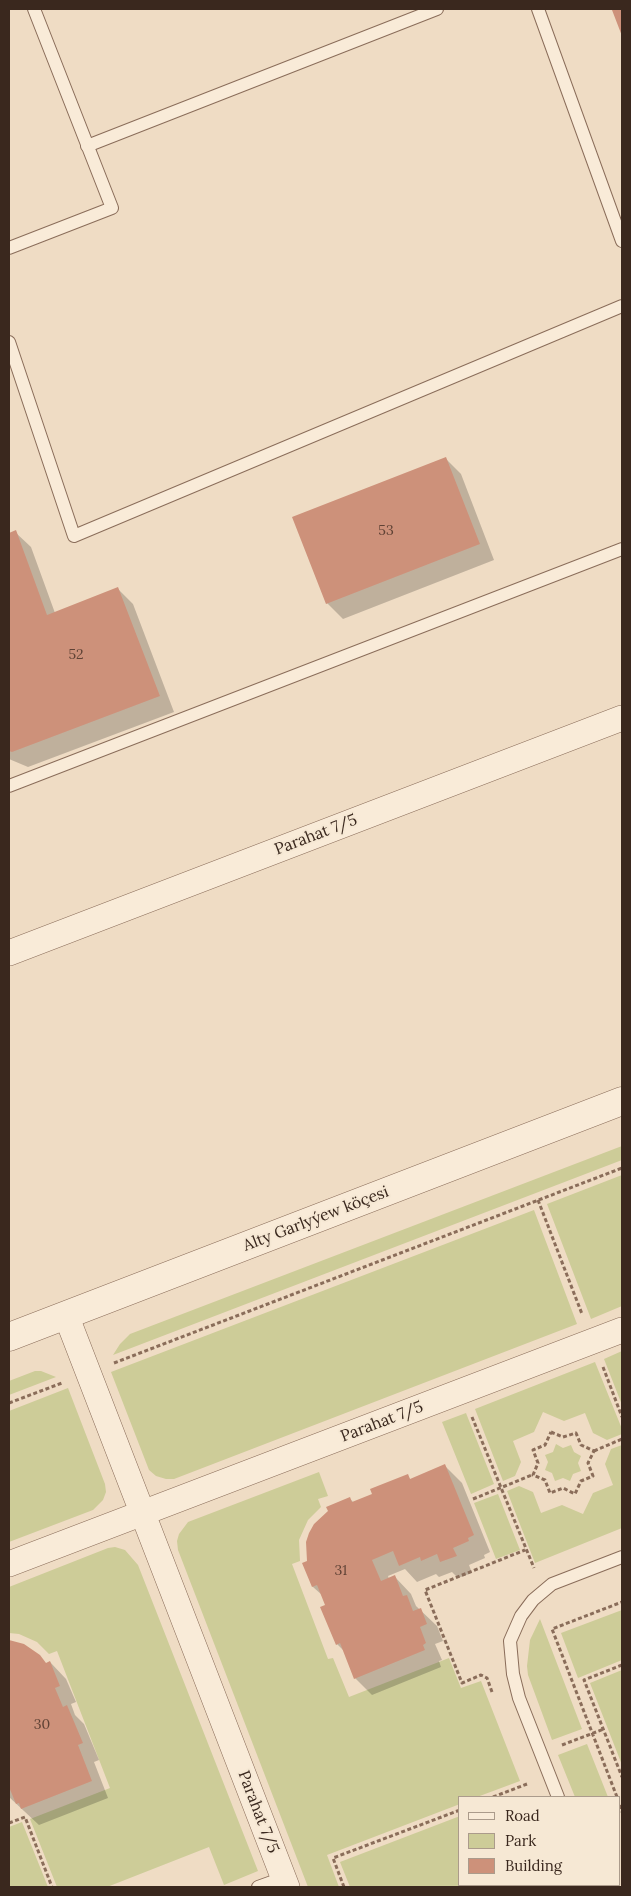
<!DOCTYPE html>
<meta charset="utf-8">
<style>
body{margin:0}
#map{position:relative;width:631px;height:1896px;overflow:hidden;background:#efdcc4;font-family:Lora,serif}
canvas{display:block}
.frame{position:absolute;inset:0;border:10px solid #3a281e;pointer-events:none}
.legend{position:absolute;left:458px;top:1796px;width:162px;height:90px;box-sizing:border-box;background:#f6e8d4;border:1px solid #ab9b8b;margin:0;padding:6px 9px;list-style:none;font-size:15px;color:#3a281e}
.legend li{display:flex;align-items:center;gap:10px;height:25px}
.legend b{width:25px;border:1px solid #ab9b8b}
</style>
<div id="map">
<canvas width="631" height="1896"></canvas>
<div class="frame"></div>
<ul class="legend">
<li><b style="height:6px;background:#f9ebd8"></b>Road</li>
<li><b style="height:14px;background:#cdcc98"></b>Park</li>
<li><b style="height:14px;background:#cd917a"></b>Building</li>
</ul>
</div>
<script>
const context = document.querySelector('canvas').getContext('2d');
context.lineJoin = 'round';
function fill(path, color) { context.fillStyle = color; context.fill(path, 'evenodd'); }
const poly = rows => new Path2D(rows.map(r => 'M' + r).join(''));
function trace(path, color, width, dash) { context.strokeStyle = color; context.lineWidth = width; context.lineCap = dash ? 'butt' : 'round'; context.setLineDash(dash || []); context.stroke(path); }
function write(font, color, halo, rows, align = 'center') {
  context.font = font + ' Lora,serif'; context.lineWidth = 4; context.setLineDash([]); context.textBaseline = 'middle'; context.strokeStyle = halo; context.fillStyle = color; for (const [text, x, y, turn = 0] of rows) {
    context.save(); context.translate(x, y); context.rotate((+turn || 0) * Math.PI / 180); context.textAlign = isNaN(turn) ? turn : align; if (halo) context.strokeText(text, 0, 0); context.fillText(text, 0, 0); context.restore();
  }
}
fill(poly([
 [622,1146,622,1160,113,1355,120,1344,130,1334],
 [622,1175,622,1306,591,1319,547,1204],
 [534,1210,577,1324,174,1479,166,1479,156,1476,149,1470,111,1372],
 [622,1351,622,1405,604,1359],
 [595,1362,622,1429,622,1434,607,1440,593,1433,585,1413,564,1421,543,1412,534,1432,513,1441,521,1462,515,1476,503,1481,475,1409],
 [35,1371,41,1371,56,1377,9,1395,9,1381],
 [68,1388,105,1484,106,1492,103,1500,93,1510,9,1542,9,1411],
 [466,1413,494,1484,471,1494,442,1422],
 [556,1444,563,1448,571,1445,574,1452,581,1456,578,1463,581,1471,573,1474,570,1481,563,1478,555,1481,552,1473,545,1470,548,1462,545,1455,553,1452],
 [622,1445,622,1528,535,1563,507,1491,519,1486,533,1492,541,1513,562,1505,583,1514,593,1493,613,1485,605,1464,611,1449],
 [319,1472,328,1496,318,1499,321,1507,308,1520,299,1540,300,1561,292,1564,328,1659,333,1658,349,1697,449,1658,461,1688,481,1681,520,1781,477,1797,460,1797,460,1804,327,1855,339,1887,308,1887,178,1550,177,1541,179,1534,188,1522],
 [498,1494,520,1550,496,1559,474,1503],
 [115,1547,125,1550,138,1565,258,1871,224,1885,209,1847,107,1887,57,1887,30,1819,110,1788,57,1651,49,1654,37,1642,19,1634,9,1633,9,1587,108,1548],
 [622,1610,622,1660,578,1678,561,1633],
 [540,1619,582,1729,552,1740,528,1675,527,1666,530,1640],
 [622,1670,622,1765,590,1683],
 [587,1744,608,1797,575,1797,558,1755],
 [460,1816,460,1885,560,1885,554,1887,350,1887,340,1862],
 [22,1822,48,1887,9,1887,9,1827]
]), '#cdcc98');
fill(poly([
 [445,458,461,474,494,560,343,619,327,603,294,518],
 [15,532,31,547,55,613,118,589,133,604,174,712,28,767,9,759,9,534],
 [445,1466,462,1483,490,1552,484,1555,485,1558,469,1565,472,1573,458,1578,452,1572,439,1577,436,1574,417,1582,405,1569,388,1576,389,1579,395,1577,411,1594,416,1606,437,1626,443,1641,435,1644,442,1660,439,1661,441,1667,372,1695,355,1678,345,1652,337,1644,326,1606,322,1595,313,1587,304,1563,308,1562,350,1499,354,1503,374,1495,407,1476,411,1480],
 [9,1642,15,1642,46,1664,50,1662,66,1679,76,1702,71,1704,75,1715,84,1724,99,1760,94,1762,108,1798,39,1825,9,1797]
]), '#0003');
fill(poly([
 [615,9,622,9,622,36,612,10],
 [446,457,480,544,326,604,292,517],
 [16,530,47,615,118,587,160,696,12,752,9,751,9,533],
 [445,1464,474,1535,468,1538,469,1541,453,1548,457,1556,440,1562,437,1554,421,1561,420,1557,399,1566,393,1551,372,1560,381,1581,395,1575,403,1596,407,1595,413,1611,421,1608,427,1624,420,1627,426,1643,423,1645,425,1650,354,1679,340,1643,336,1645,320,1607,325,1605,317,1585,312,1587,302,1563,307,1561,306,1542,309,1533,314,1524,328,1511,326,1507,350,1497,352,1502,372,1494,370,1489,408,1474,410,1479],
 [9,1640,24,1644,40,1655,46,1663,50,1661,60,1686,55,1688,63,1707,67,1705,83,1743,78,1745,92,1781,21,1809,19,1803,16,1804,9,1787]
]), '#cd917a');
const service = poly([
 [538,9,622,241],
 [87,146,437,9],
 [9,248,112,208,34,9],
 [9,342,74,536,622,306],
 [9,786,622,549],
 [558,1797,519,1698,513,1674,510,1641,521,1616,533,1600,552,1584,622,1557],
 [592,1885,593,1887],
 [258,1887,283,1878]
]);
const minor = poly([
 [9,953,622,718],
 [66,1315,287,1887],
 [9,1564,622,1330]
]);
const tertiary = poly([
 [9,1337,622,1101]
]);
trace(service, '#8a6d5a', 14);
trace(minor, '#8a6d5a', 26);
trace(tertiary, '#8a6d5a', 29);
trace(poly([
 [538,1200,582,1314],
 [114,1363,622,1168],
 [603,1367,622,1417],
 [9,1403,62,1383],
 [472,1417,534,1568],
 [551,1432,563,1437,576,1433,581,1445,594,1451,588,1463,593,1476,581,1481,575,1494,563,1488,550,1493,545,1480,533,1475,538,1463,533,1450,545,1445,551,1432],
 [594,1451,622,1439],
 [473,1499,532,1475],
 [622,1665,584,1680,622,1777],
 [492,1692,487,1678,481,1675,462,1683,425,1590,525,1550],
 [562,1745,604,1729],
 [493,1797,527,1784],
 [617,1797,552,1629,622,1602],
 [620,1805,622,1812],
 [9,1823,25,1817,52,1887],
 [566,1885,566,1887],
 [344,1887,333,1858,460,1810]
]), '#8a6d5a', 3, [4, 2.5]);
trace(service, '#f9ebd8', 12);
trace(minor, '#f9ebd8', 25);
trace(tertiary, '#f9ebd8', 28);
write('14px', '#5f4235', null, [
 ["53",386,531],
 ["52",76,655],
 ["31",341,1571],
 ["30",42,1725]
]);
write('16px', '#3a281e', '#f6e8d4', [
 ["Parahat 7/5",316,835,-21],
 ["Alty Garlyýew köçesi",316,1219,-21],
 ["Parahat 7/5",382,1422,-21],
 ["Parahat 7/5",258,1812,69]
]);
</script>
